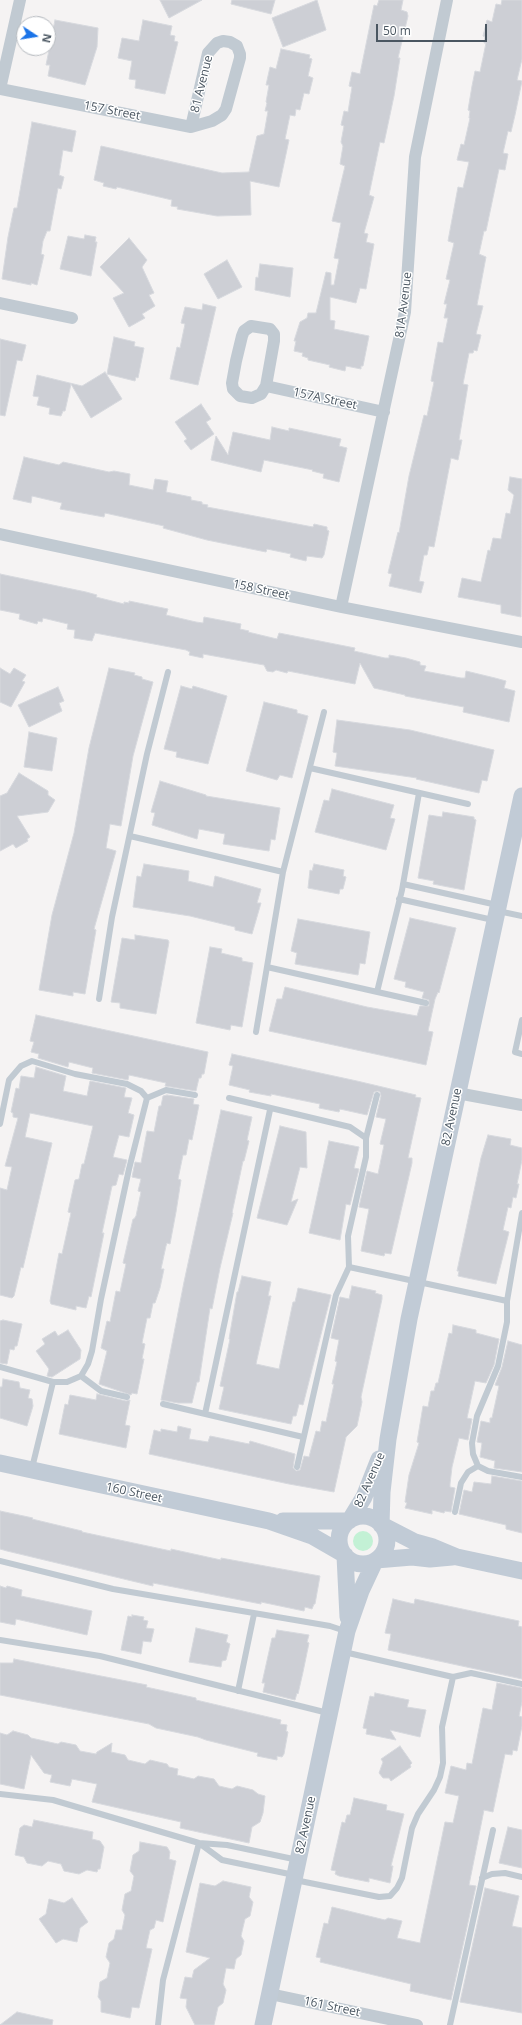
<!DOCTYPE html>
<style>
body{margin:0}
#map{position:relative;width:522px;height:2025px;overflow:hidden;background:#f5f3f3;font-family:"Open Sans",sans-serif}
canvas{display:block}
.north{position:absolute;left:16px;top:16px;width:40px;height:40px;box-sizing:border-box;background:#fff;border:1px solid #b7bbc0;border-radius:50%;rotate:102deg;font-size:11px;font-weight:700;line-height:16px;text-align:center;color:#4a5661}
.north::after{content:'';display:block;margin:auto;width:14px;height:18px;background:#1a73e8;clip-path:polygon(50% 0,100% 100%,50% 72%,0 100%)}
.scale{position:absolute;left:376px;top:24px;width:111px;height:18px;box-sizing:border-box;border:2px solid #4a5661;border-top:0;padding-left:5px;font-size:12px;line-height:14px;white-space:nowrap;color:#4a5661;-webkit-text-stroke:3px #fff;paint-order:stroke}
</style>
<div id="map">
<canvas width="522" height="2025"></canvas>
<div class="north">N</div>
<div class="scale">50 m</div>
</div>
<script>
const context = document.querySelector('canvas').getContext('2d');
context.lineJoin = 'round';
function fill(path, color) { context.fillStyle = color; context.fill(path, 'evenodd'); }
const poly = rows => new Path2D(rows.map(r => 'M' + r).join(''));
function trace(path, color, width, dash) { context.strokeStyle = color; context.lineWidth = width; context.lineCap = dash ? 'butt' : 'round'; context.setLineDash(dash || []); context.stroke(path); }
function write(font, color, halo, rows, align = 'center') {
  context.font = font + ' "Open Sans",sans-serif'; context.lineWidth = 3; context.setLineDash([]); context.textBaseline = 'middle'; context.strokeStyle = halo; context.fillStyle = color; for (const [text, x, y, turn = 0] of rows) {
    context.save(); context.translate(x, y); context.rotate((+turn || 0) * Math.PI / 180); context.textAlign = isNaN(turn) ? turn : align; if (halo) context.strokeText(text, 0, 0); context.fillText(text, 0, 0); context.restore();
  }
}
fill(poly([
 '353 1541a10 10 0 1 1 20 0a10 10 0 1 1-20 0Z'
]), '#c3f1d5');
const building = poly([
 [160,0,202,0,169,18,160,0],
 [232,0,275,0,271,14,231,4,232,0],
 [317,0,326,30,283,47,272,18,317,0],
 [379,0,403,0,401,10,407,12,408,16,398,58,400,58,394,96,384,143,380,142,369,195,374,197,364,233,368,234,366,242,374,244,366,289,360,288,356,303,330,297,330,320,335,321,334,329,369,336,363,366,361,366,361,369,346,366,345,371,329,367,330,365,308,360,308,358,302,356,303,353,294,351,296,341,294,341,300,322,307,318,308,313,316,313,326,272,331,273,331,285,334,285,339,259,334,258,341,223,332,221,345,166,340,164,343,146,341,142,344,126,341,125,344,111,348,112,352,87,349,86,352,72,360,74,374,5,377,6,379,0],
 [502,0,522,0,522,59,517,80,522,81,515,115,511,132,508,131,503,153,508,154,505,170,499,169,486,231,484,231,479,254,486,257,477,305,483,306,476,334,481,335,477,351,474,350,473,353,469,353,463,384,468,385,459,440,462,440,458,460,451,458,434,547,429,546,427,555,424,555,419,581,424,582,421,593,389,586,392,574,388,573,398,532,399,533,409,476,424,415,427,416,434,382,431,381,438,342,443,343,448,318,444,318,447,304,444,304,450,280,446,279,454,243,448,241,458,187,463,188,469,162,457,160,461,144,464,145,470,118,469,118,470,111,468,110,472,86,475,71,480,72,486,43,484,43,485,37,483,36,487,20,492,22,496,4,501,5,502,0],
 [55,20,98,28,97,47,85,85,48,76,50,65,46,65,55,20],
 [143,20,172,26,170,35,175,36,174,41,178,42,165,94,135,88,136,80,129,79,132,61,118,58,122,38,139,41,143,20],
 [281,49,310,55,309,58,312,59,308,76,313,78,309,94,304,93,300,110,296,109,295,116,290,115,285,139,289,140,279,187,250,181,251,215,217,216,177,209,178,207,171,206,172,200,117,187,116,189,103,186,104,183,94,180,101,146,222,173,249,172,257,136,264,134,268,111,265,111,267,103,266,102,269,85,266,85,270,67,276,69,281,49],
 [32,122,76,131,72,152,63,150,59,175,64,177,61,189,58,188,50,231,47,231,43,241,41,254,44,255,37,285,31,283,31,285,2,279,8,237,14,208,17,208,32,122],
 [85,235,96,237,95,242,97,242,91,276,60,269,68,236,84,239,85,235],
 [129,238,147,260,142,267,154,293,149,295,155,306,142,314,145,318,129,327,113,298,124,293,100,267,129,238],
 [227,260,242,287,218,299,204,274,227,260],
 [260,264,293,268,290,297,255,290,256,277,258,278,260,264],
 [203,304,216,307,198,385,170,379,177,347,180,348,185,324,181,323,185,307,202,310,203,304],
 [114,337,135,342,134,346,144,348,138,378,136,377,135,381,107,374,114,337],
 [0,339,26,345,22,361,17,360,5,416,0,415,0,339],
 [105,372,122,399,91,418,71,384,65,411,63,411,61,416,49,414,50,408,37,405,39,397,33,396,37,375,82,386,105,372],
 [201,404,211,419,206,422,214,434,191,450,184,441,187,439,175,422,201,404],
 [272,427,289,431,289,428,341,439,339,446,347,448,339,482,323,478,324,474,312,471,313,470,264,460,261,472,211,460,216,436,228,455,233,432,270,440,272,427],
 [24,457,59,465,63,462,109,472,114,471,130,474,129,485,153,490,155,479,168,481,166,492,191,497,191,500,202,502,202,504,208,505,207,507,313,527,314,524,327,527,327,530,329,531,324,555,322,558,307,556,306,561,290,557,291,554,267,549,266,552,207,540,163,528,164,526,105,513,104,517,60,509,62,503,32,496,31,503,13,499,24,457],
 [510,477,522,479,521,617,501,613,501,605,458,597,462,578,481,582,488,550,490,551,493,538,501,539,506,513,510,514,514,495,508,490,510,477],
 [0,574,86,592,97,595,96,597,124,604,124,602,129,603,129,601,168,609,166,615,196,622,203,623,204,617,241,624,240,629,249,631,248,632,277,639,279,633,355,648,354,651,385,658,389,658,389,655,406,658,420,662,420,665,426,666,424,671,461,678,465,678,466,671,495,678,506,681,504,688,515,691,509,722,463,712,464,707,405,696,405,695,374,688,360,663,355,684,288,671,287,673,276,670,273,672,267,671,264,665,203,654,203,658,189,655,190,652,186,650,95,633,92,641,74,638,75,630,67,629,68,624,43,618,42,622,38,621,37,624,19,619,20,614,0,610,0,574],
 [0,668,10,674,14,668,26,675,22,681,25,682,11,707,0,702,0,668],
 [109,668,135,673,134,675,142,677,142,679,153,682,133,756,121,826,110,824,106,848,116,851,94,929,96,930,85,994,73,992,73,996,39,990,52,915,74,833,89,748,109,668],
 [181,686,192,689,193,686,227,696,208,764,176,757,177,752,164,749,181,686],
 [58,687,64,701,59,703,62,711,29,727,18,705,58,687],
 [264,702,297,710,297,713,308,716,292,778,280,775,277,780,246,771,264,702],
 [337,720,410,730,494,750,487,781,482,780,479,793,416,779,417,778,335,766,337,753,333,752,337,720],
 [29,732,57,738,52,771,24,767,29,732],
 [19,773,48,791,48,795,55,800,48,812,17,816,30,837,27,839,28,841,16,848,13,844,0,851,0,796,7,793,19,773],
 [160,781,206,795,206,796,280,808,275,840,271,839,269,851,223,844,225,834,199,829,197,839,152,825,155,813,151,812,160,781],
 [332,789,394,805,390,818,395,819,386,850,315,832,324,800,329,801,332,789],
 [443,812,474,817,474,819,476,820,464,890,433,884,434,881,418,878,429,815,442,817,443,812],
 [144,864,189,871,188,881,213,887,215,876,261,889,257,903,261,903,252,934,235,930,235,927,190,916,133,907,137,876,141,877,144,864],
 [314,864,344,870,343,876,346,877,343,889,340,889,339,894,308,888,310,870,312,871,314,864],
 [410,918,456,928,439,993,438,992,435,999,428,1031,433,1032,426,1065,269,1031,277,999,282,999,285,987,367,1007,417,1016,420,1006,429,1006,429,1000,422,998,424,992,405,987,406,982,394,979,410,918],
 [298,919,370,932,365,964,360,963,358,975,295,964,297,953,291,951,298,919],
 [135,935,168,940,169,942,156,1014,120,1008,120,1003,111,1002,122,938,135,940,135,935],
 [210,947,222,949,221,953,242,958,242,961,253,963,242,1027,231,1025,230,1030,196,1023,210,947],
 [36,1015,208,1052,204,1074,202,1074,201,1078,199,1078,196,1091,165,1086,166,1083,129,1075,128,1080,92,1073,93,1068,69,1062,68,1067,38,1058,39,1054,31,1052,34,1042,30,1041,36,1015],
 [232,1054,357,1081,416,1095,415,1097,421,1098,408,1158,412,1158,412,1163,391,1254,385,1253,384,1256,361,1251,369,1209,359,1207,367,1171,378,1174,384,1145,380,1144,386,1119,376,1117,381,1096,380,1092,378,1091,374,1092,367,1115,340,1109,339,1112,319,1108,320,1104,271,1094,271,1096,249,1092,250,1090,229,1085,233,1066,229,1065,232,1054],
 [36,1067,66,1076,63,1091,87,1096,90,1081,126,1088,124,1097,132,1098,128,1113,134,1115,129,1137,119,1135,113,1157,127,1160,123,1175,119,1174,116,1185,112,1186,102,1233,104,1233,91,1297,89,1296,86,1308,76,1306,76,1310,51,1304,50,1301,59,1253,62,1254,71,1213,68,1212,75,1180,79,1179,82,1164,84,1164,93,1126,30,1113,25,1137,52,1143,23,1268,21,1267,14,1296,12,1298,0,1295,0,1188,7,1190,12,1167,5,1166,18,1118,13,1117,13,1113,11,1112,16,1088,19,1089,21,1076,34,1078,36,1067],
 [167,1095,194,1099,193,1104,199,1105,192,1140,189,1139,186,1155,183,1155,178,1179,181,1180,176,1212,170,1244,167,1243,166,1246,161,1269,164,1269,160,1288,155,1303,153,1303,150,1318,147,1318,142,1343,145,1344,142,1359,144,1359,137,1394,132,1393,131,1395,99,1384,107,1351,101,1348,107,1321,110,1322,116,1291,120,1292,126,1264,123,1263,133,1219,134,1219,136,1216,141,1192,138,1191,141,1179,132,1177,135,1162,141,1163,147,1131,154,1132,159,1106,161,1106,163,1096,167,1095],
 [221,1110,252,1117,247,1140,249,1141,244,1161,243,1161,232,1213,233,1213,220,1268,212,1309,210,1308,199,1382,197,1382,192,1403,178,1403,161,1400,184,1282,221,1110],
 [280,1126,306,1132,307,1168,300,1167,291,1202,298,1199,287,1225,257,1218,280,1126],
 [488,1135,511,1139,510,1145,522,1148,522,1160,517,1184,519,1184,516,1198,513,1197,511,1208,508,1207,503,1230,509,1232,496,1284,458,1276,459,1271,457,1271,481,1158,488,1135],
 [329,1141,359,1147,354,1168,359,1169,350,1205,346,1204,340,1240,309,1233,329,1141],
 [242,1276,271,1282,268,1296,271,1296,256,1364,279,1369,293,1302,295,1302,298,1288,331,1295,303,1405,299,1404,296,1416,293,1416,291,1424,219,1409,224,1387,220,1386,230,1339,229,1339,237,1292,238,1292,242,1276],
 [352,1286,376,1291,375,1293,382,1295,382,1299,361,1397,362,1402,357,1426,346,1437,334,1492,289,1484,149,1454,154,1430,161,1432,161,1429,177,1432,178,1426,191,1429,189,1439,208,1442,210,1436,249,1444,250,1441,295,1454,293,1468,296,1471,300,1470,304,1456,309,1457,316,1431,320,1432,322,1421,326,1422,334,1384,332,1384,337,1362,335,1361,339,1340,331,1338,340,1297,349,1299,352,1286],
 [3,1320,22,1324,17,1346,15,1346,14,1350,10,1349,7,1364,0,1363,0,1321,3,1320],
 [453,1325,476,1330,476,1333,499,1339,494,1365,486,1383,475,1381,467,1418,472,1419,468,1440,459,1438,452,1467,450,1484,450,1487,455,1488,451,1512,445,1511,444,1513,432,1510,432,1514,405,1508,407,1503,405,1502,409,1475,419,1443,417,1442,423,1406,428,1407,431,1391,434,1391,436,1383,438,1383,449,1333,452,1334,453,1325],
 [68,1330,81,1350,80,1359,52,1377,47,1376,49,1369,36,1351,45,1344,42,1339,55,1331,58,1336,68,1330],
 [508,1341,522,1345,522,1472,494,1468,495,1461,480,1457,482,1443,477,1442,481,1421,490,1423,490,1418,492,1418,499,1386,495,1385,502,1367,508,1341],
 [3,1379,19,1382,20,1388,30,1390,28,1398,32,1399,33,1406,27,1426,0,1418,0,1387,2,1387,3,1379],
 [97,1394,126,1401,130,1400,125,1425,130,1426,126,1448,59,1434,65,1404,68,1405,70,1395,96,1400,97,1394],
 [492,1476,522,1481,522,1533,506,1529,506,1525,459,1514,464,1490,472,1492,474,1482,491,1484,492,1476],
 [0,1511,33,1518,32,1519,82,1531,82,1532,171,1551,171,1549,221,1560,221,1558,320,1576,315,1604,314,1604,312,1609,305,1607,304,1611,261,1602,261,1604,153,1583,153,1586,7,1551,0,1549,0,1511],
 [0,1586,6,1588,7,1586,22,1590,21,1596,92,1611,87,1635,16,1619,15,1625,0,1622,0,1586],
 [393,1599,414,1604,415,1599,519,1621,518,1626,522,1627,522,1679,388,1650,391,1634,385,1633,393,1599],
 [132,1615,144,1617,143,1620,148,1621,146,1628,154,1629,151,1642,143,1641,141,1654,121,1650,128,1616,132,1617,132,1615],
 [196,1628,228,1635,226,1642,230,1644,226,1660,222,1661,221,1667,189,1662,196,1628],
 [277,1630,309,1635,307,1642,309,1643,303,1672,298,1694,297,1693,295,1700,263,1692,265,1683,262,1683,272,1638,275,1638,277,1630],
 [14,1659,147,1685,146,1687,196,1698,196,1700,281,1720,280,1724,287,1725,286,1731,288,1732,284,1754,282,1757,277,1756,277,1760,257,1756,258,1753,206,1740,198,1737,156,1728,149,1724,0,1695,0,1663,13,1663,14,1659],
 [497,1683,522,1688,522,1702,519,1716,522,1717,522,1726,517,1751,513,1750,512,1755,505,1754,493,1812,484,1810,469,1885,476,1886,451,2000,410,1991,411,1984,320,1962,321,1958,316,1957,324,1923,328,1924,332,1907,385,1920,388,1918,402,1921,397,1938,420,1943,445,1822,453,1823,459,1796,445,1793,451,1766,466,1770,467,1763,472,1764,483,1708,492,1710,497,1683],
 [375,1693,409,1700,407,1707,426,1710,420,1737,390,1730,396,1740,366,1734,367,1729,363,1728,370,1696,374,1697,375,1693],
 [13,1731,28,1735,31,1738,58,1744,61,1742,76,1745,80,1751,96,1754,97,1752,112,1743,111,1752,125,1755,128,1760,145,1764,150,1760,167,1764,169,1767,178,1769,177,1775,194,1779,198,1776,214,1779,219,1786,232,1789,237,1786,253,1790,258,1794,265,1796,263,1813,260,1822,252,1827,249,1843,180,1828,181,1822,92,1802,97,1784,72,1779,70,1786,50,1782,52,1775,44,1773,31,1755,24,1789,0,1784,0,1733,7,1735,13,1731],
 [400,1746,412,1763,410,1765,411,1767,391,1781,389,1778,383,1778,379,1773,383,1762,381,1759,400,1746],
 [354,1798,387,1805,386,1810,404,1814,391,1866,393,1866,390,1883,369,1878,369,1882,339,1876,335,1874,336,1871,331,1870,342,1822,345,1823,347,1815,350,1815,354,1798],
 [34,1820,93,1832,92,1839,100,1841,104,1847,100,1869,98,1869,97,1872,87,1870,79,1874,64,1871,61,1864,48,1861,42,1866,27,1863,24,1857,15,1855,20,1828,24,1825,32,1827,34,1820],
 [508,1827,522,1830,522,1868,499,1863,508,1827],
 [140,1842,167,1847,170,1852,169,1859,176,1861,163,1922,156,1920,154,1928,150,1930,146,1948,152,1949,139,2008,132,2007,130,2018,101,2012,101,2001,98,1997,100,1982,107,1978,110,1963,106,1957,109,1943,114,1939,116,1930,122,1930,125,1915,122,1910,125,1894,131,1891,134,1876,130,1871,133,1855,139,1851,140,1842],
 [223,1881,251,1887,249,1897,253,1902,250,1916,245,1919,241,1936,244,1941,241,1955,236,1959,234,1969,226,1968,223,1984,226,1990,223,2003,218,2007,214,2025,195,2025,186,2007,187,1999,180,1998,185,1977,192,1978,194,1970,210,1958,186,1952,200,1883,215,1886,223,1881],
 [485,1888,519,1896,512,1926,522,1928,522,2013,460,2002,485,1888],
 [72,1898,88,1922,80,1928,77,1942,63,1939,56,1943,39,1919,46,1914,49,1899,64,1903,72,1898],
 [17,2012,53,2020,52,2025,0,2025,17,2012]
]);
fill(building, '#cdcfd5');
trace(building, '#d7d9de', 1);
trace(poly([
 [310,768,468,804],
 [130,836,283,872],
 [403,884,497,905],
 [399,899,493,920],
 [498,911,522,916],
 [267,967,426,1003],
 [377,992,402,890,419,793],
 [99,999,112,917,147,754,168,672],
 [522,1020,515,1052,522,1054],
 [256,1032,283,872,324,712],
 [229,1098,350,1127,366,1138],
 [0,1124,9,1080,21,1066,32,1061,75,1074,127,1084,141,1091,147,1098,166,1090,195,1095],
 [522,1213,507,1301,507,1322,498,1366,477,1416,472,1443,473,1454,478,1466,488,1471,522,1477],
 [349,1267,507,1301],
 [0,1367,53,1382,67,1382,81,1376,101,1391,127,1397],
 [81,1376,88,1364,92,1351,101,1299,129,1169,147,1098],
 [163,1404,303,1437],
 [205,1414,270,1110],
 [297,1467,336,1295,349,1267,348,1236,366,1157,366,1138,377,1095],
 [32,1468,53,1382],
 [455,1512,461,1483,468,1472,478,1466],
 [0,1561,113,1589,330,1626,345,1631],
 [0,1640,100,1656,328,1713],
 [344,1652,453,1677,471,1673,522,1684],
 [238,1691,254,1614],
 [0,1794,53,1800,199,1843,227,1845,298,1860],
 [199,1843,222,1860,294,1875],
 [482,1878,492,1874,505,1873,522,1877],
 [295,1880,379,1897,390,1896,397,1888,402,1878,412,1828,418,1814,434,1790,440,1777,443,1763,442,1727,453,1677],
 [158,2025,163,1980,199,1843],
 [450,2025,493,1830]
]), '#c1cad2', 6);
trace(poly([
 [20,0,0,89,191,127,212,121,222,115,226,109,240,58,240,54,237,46,230,42,223,41,217,43,208,53,191,127],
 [0,303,72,318],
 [266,386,261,394,252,398,240,396,233,389,232,383,236,361,242,336,244,331,251,326,270,329,274,334,274,341,266,386,384,412],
 [0,534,341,607,522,642],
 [341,607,405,312,415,157,447,0],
 [457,1093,522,1105],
 [270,1994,417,2025]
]), '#c1cad2', 12);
trace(poly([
 [0,1463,269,1521,312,1536,345,1555],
 '339 1540a24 24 0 1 1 48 0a24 24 0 1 1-48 0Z',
 [350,1520,364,1497,379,1459],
 [283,1521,349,1521],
 [381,1525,382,1492,388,1439,409,1319,522,796],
 [382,1525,415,1542,433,1547,457,1557,522,1571],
 [345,1556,348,1617],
 [376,1560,412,1557,430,1559,452,1557],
 [263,2025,347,1631,361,1591,375,1561]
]), '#c1cbd6', 17);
write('12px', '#4a5661', '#fff', [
 ["81 Avenue",202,84,-76],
 ["157 Street",112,111,11],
 ["81A Avenue",404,305,-83],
 ["157A Street",325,399,12],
 ["158 Street",261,590,12],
 ["82 Avenue",452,1117,-78],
 ["82 Avenue",370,1480,-66],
 ["160 Street",134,1493,12],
 ["82 Avenue",306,1825,-78],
 ["161 Street",332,2007,12]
]);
</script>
